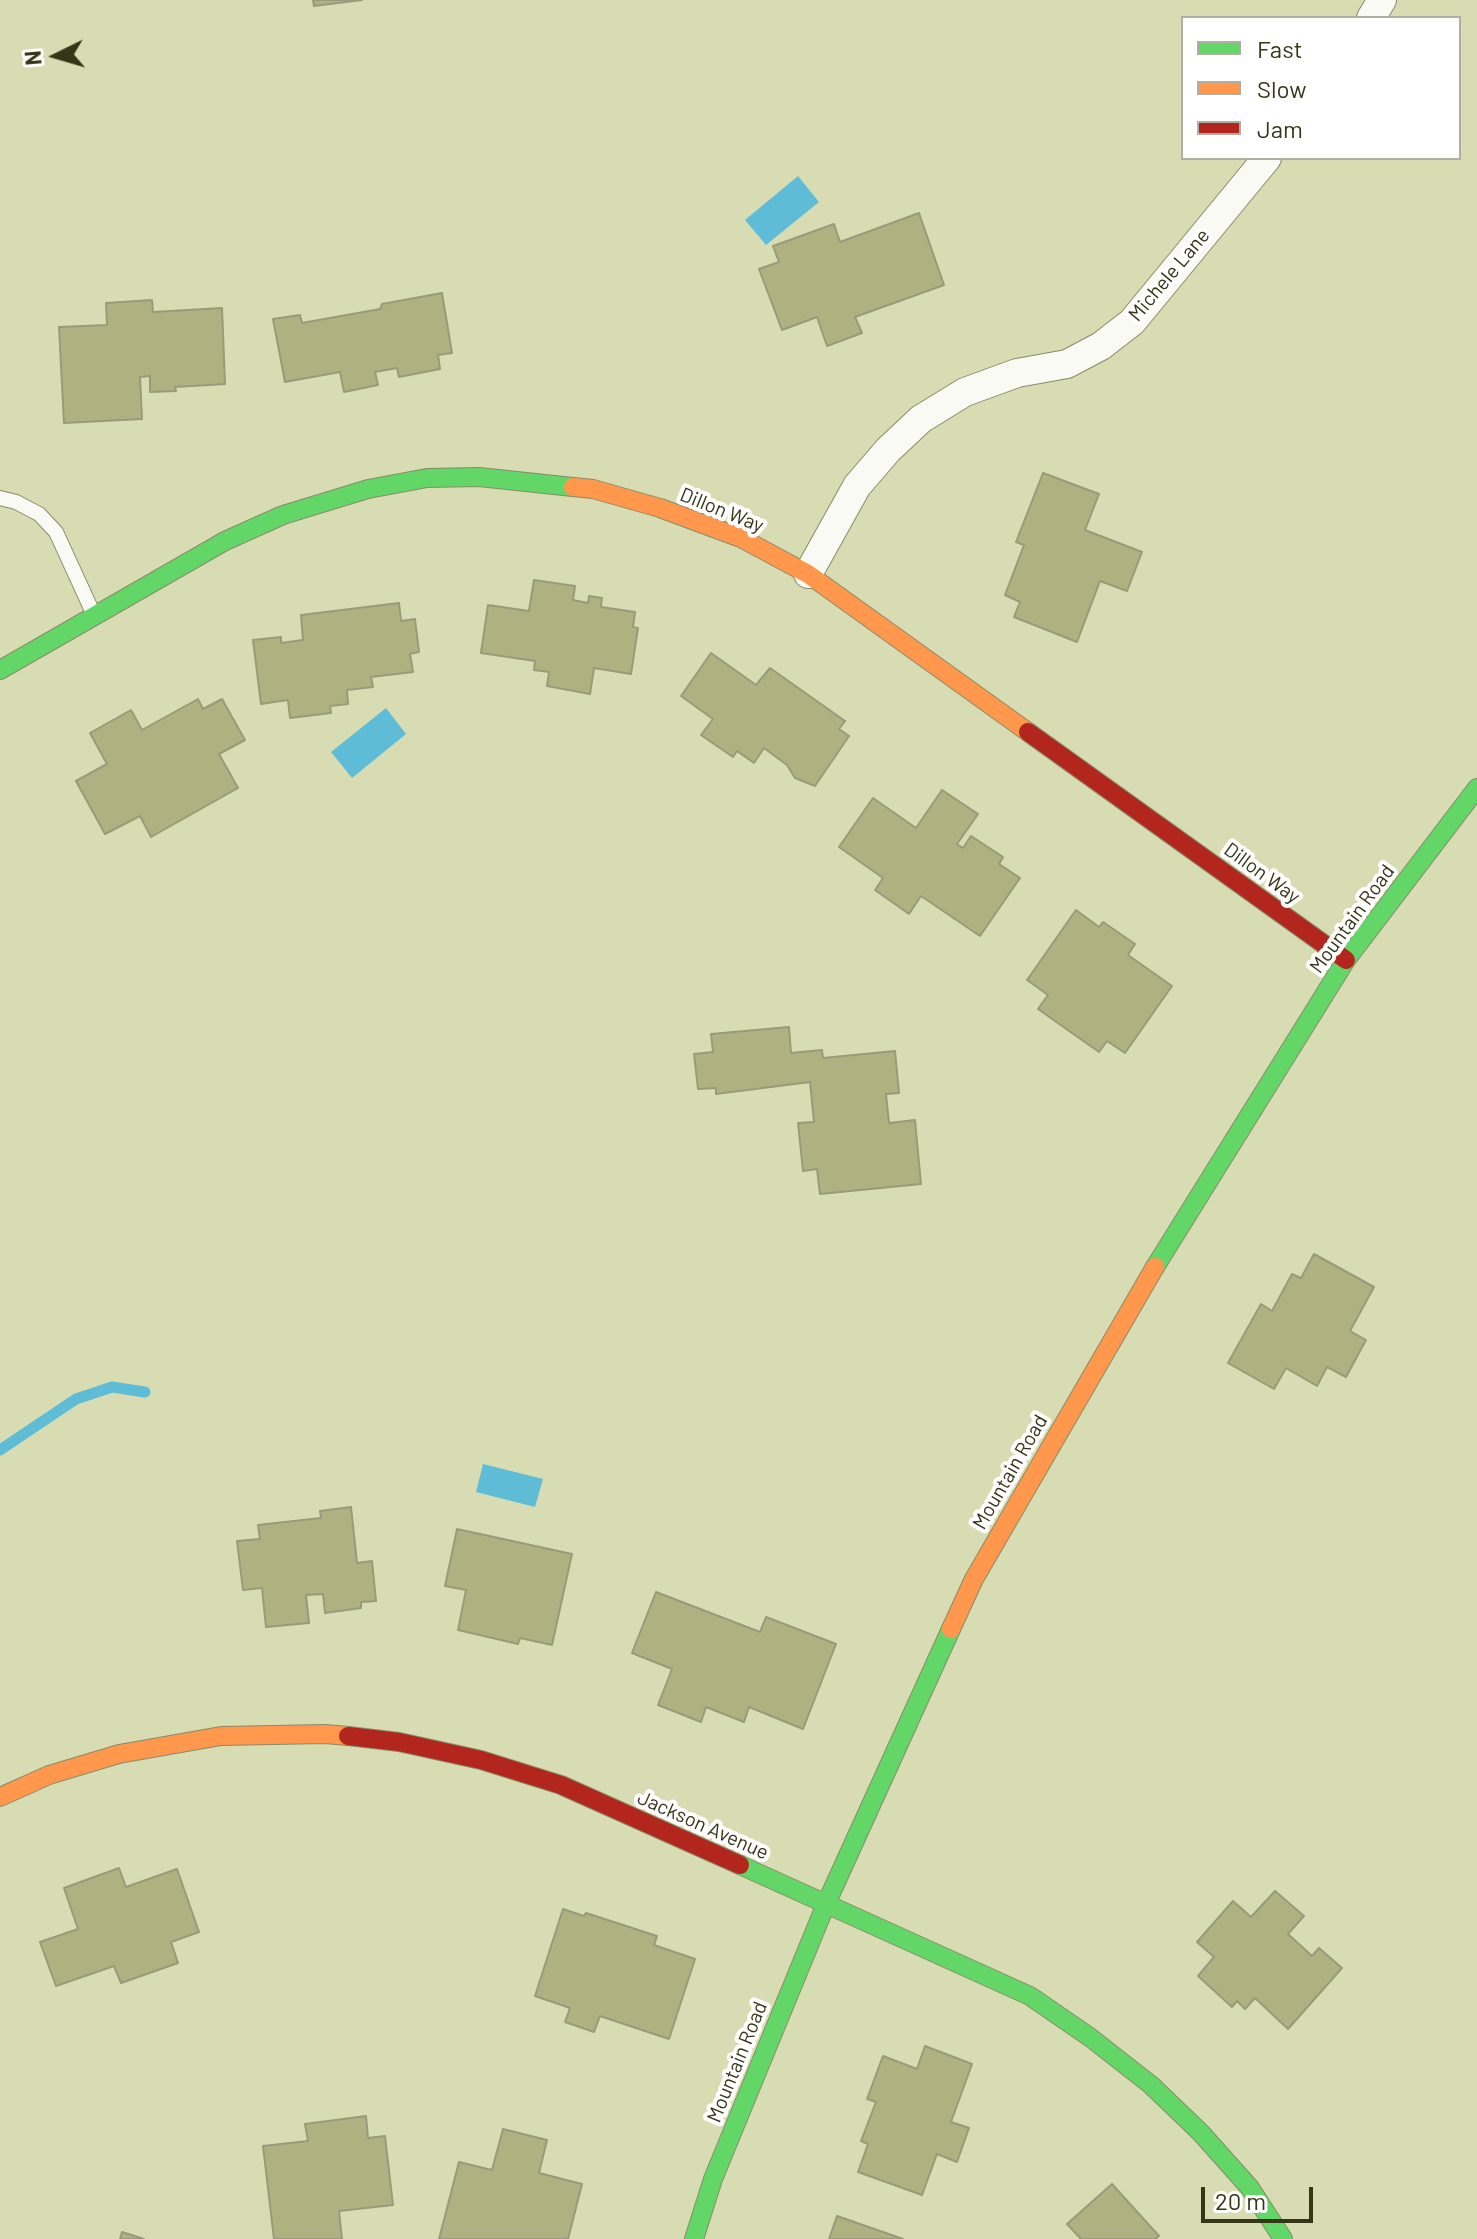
<!DOCTYPE html>
<style>
body{margin:0}
#map{position:relative;width:1477px;height:2239px;overflow:hidden;background:#d8dcb2;font-family:Barlow,sans-serif}
canvas{display:block}
.legend{position:absolute;left:1181px;top:16px;width:280px;height:144px;box-sizing:border-box;background:#fff;border:2px solid #aeafa2;margin:0;padding:10px 14px;list-style:none;font-size:24px;color:#343617}
.legend li{display:flex;align-items:center;gap:16px;height:40px}
.legend b{width:40px;border:2px solid #aeafa2}
.north{position:absolute;left:16px;top:16px;width:80px;height:80px;-webkit-text-stroke:6px #fff;paint-order:stroke;rotate:265deg;font-size:22px;font-weight:700;line-height:32px;text-align:center;color:#343617}
.north::after{content:'';display:block;margin:auto;width:28px;height:36px;background:#343617;clip-path:polygon(50% 0,100% 100%,50% 72%,0 100%)}
.scale{position:absolute;left:1201px;top:2187px;width:112px;height:36px;box-sizing:border-box;border:4px solid #343617;border-top:0;padding-left:10px;font-size:24px;line-height:28px;white-space:nowrap;color:#343617;-webkit-text-stroke:6px #fff;paint-order:stroke}
</style>
<div id="map">
<canvas width="1477" height="2239"></canvas>
<ul class="legend">
<li><b style="height:10px;background:#63d668"></b>Fast</li>
<li><b style="height:10px;background:#ff974d"></b>Slow</li>
<li><b style="height:10px;background:#b3261e"></b>Jam</li>
</ul>
<div class="north">N</div>
<div class="scale">20 m</div>
</div>
<script>
const context = document.querySelector('canvas').getContext('2d');
context.lineJoin = 'round';
function fill(path, color) { context.fillStyle = color; context.fill(path, 'evenodd'); }
const poly = rows => new Path2D(rows.map(r => 'M' + r).join(''));
function trace(path, color, width, dash) { context.strokeStyle = color; context.lineWidth = width; context.lineCap = dash ? 'butt' : 'round'; context.setLineDash(dash || []); context.stroke(path); }
function write(font, color, halo, rows, align = 'center') {
  context.font = font + ' Barlow,sans-serif'; context.lineWidth = 8; context.setLineDash([]); context.textBaseline = 'middle'; context.strokeStyle = halo; context.fillStyle = color; for (const [text, x, y, turn = 0] of rows) {
    context.save(); context.translate(x, y); context.rotate((+turn || 0) * Math.PI / 180); context.textAlign = isNaN(turn) ? turn : align; if (halo) context.strokeText(text, 0, 0); context.fillText(text, 0, 0); context.restore();
  }
}
fill(poly([
 [798,176,819,202,766,245,745,220],
 [386,708,406,734,352,778,331,752],
 [483,1464,543,1479,535,1507,476,1492]
]), '#5fbcd6');
trace(poly([
 [0,1450,76,1399,112,1387,145,1392]
]), '#5fbcd6', 11);
const building = poly([
 [313,0,362,0,314,6,313,0],
 [919,213,944,285,855,317,862,333,827,346,817,317,782,330,759,269,779,262,773,246,834,224,840,242,919,213],
 [442,293,452,353,438,355,440,369,399,377,397,368,375,372,378,385,344,392,340,372,285,382,273,319,300,315,302,323,380,309,382,304,442,293],
 [152,300,153,312,222,308,225,384,175,387,176,391,150,392,150,376,140,377,142,419,64,423,59,327,107,325,106,303,152,300],
 [1043,473,1099,494,1085,530,1142,552,1127,591,1100,581,1077,642,1014,617,1020,602,1005,595,1024,545,1016,542,1043,473],
 [534,580,575,586,573,600,588,603,589,596,602,598,601,607,635,612,633,627,638,628,631,674,594,668,590,694,547,686,549,672,534,670,535,661,481,653,488,605,529,611,534,580],
 [399,603,401,621,415,619,419,652,410,654,413,672,371,677,373,687,347,690,348,704,330,706,331,713,290,718,288,700,261,704,253,640,281,637,281,643,303,640,301,615,399,603],
 [711,653,756,685,770,668,845,721,839,729,849,736,815,786,795,778,787,765,764,748,754,763,737,751,733,757,701,735,713,719,681,696,711,653],
 [198,699,203,709,222,699,245,740,219,754,238,788,151,837,140,816,105,834,76,781,107,764,90,733,131,710,142,730,198,699],
 [942,790,978,814,957,844,963,848,971,836,1003,857,999,864,1020,878,980,936,921,896,909,914,875,890,883,878,839,847,873,798,916,828,942,790],
 [1076,910,1099,927,1103,922,1135,944,1128,955,1172,986,1125,1053,1107,1041,1099,1052,1038,1009,1048,995,1027,980,1076,910],
 [789,1027,791,1053,822,1050,823,1058,895,1051,899,1093,886,1094,889,1123,915,1120,921,1184,820,1194,817,1169,803,1171,798,1123,814,1122,810,1082,716,1094,716,1088,698,1089,694,1054,713,1052,711,1034,789,1027],
 [1314,1254,1374,1287,1350,1331,1366,1340,1346,1377,1327,1367,1317,1386,1286,1368,1274,1389,1228,1363,1261,1304,1272,1311,1292,1274,1301,1278,1314,1254],
 [351,1507,357,1563,372,1561,376,1601,361,1602,361,1608,325,1613,323,1594,306,1595,309,1623,266,1627,262,1588,243,1590,237,1541,260,1539,258,1525,321,1518,320,1511,351,1507],
 [457,1529,572,1554,552,1645,520,1638,518,1644,458,1630,466,1590,445,1586,457,1529],
 [656,1592,760,1632,766,1617,836,1644,803,1729,749,1707,744,1722,706,1707,701,1722,658,1705,672,1669,632,1653,656,1592],
 [119,1868,126,1887,177,1869,199,1932,171,1942,178,1963,121,1983,114,1966,56,1986,40,1942,78,1929,64,1888,119,1868],
 [1275,1891,1304,1916,1288,1934,1312,1956,1319,1948,1342,1968,1288,2029,1255,1998,1245,2009,1237,2001,1232,2007,1198,1976,1214,1957,1197,1942,1233,1901,1251,1917,1275,1891],
 [563,1909,584,1916,586,1913,657,1936,654,1945,695,1959,669,2039,600,2016,594,2032,565,2022,570,2008,535,1996,563,1909],
 [925,2046,972,2064,951,2122,969,2128,957,2162,937,2154,922,2195,858,2172,868,2144,861,2141,876,2102,867,2099,883,2056,917,2069,925,2046],
 [366,2116,368,2138,385,2136,393,2205,339,2211,342,2239,274,2239,263,2146,308,2141,305,2124,366,2116],
 [503,2129,547,2140,539,2173,582,2184,568,2239,439,2239,459,2162,492,2170,503,2129],
 [1112,2184,1159,2236,1155,2239,1081,2239,1067,2224,1112,2184],
 [837,2216,903,2239,829,2239,837,2216],
 [122,2232,144,2239,120,2239,122,2232]
]);
fill(building, '#afb280');
trace(building, '#989b79', 2);
const lane = poly([
 [0,498,16,502,39,514,56,532,94,615]
]);
const street = poly([
 [1371,18,1382,0],
 [808,574,857,486,888,450,921,419,965,392,1017,373,1067,364,1101,346,1132,322,1267,158]
]);
const fast = poly([
 [0,670,225,541,283,515,368,489,427,478,479,477,573,487],
 [1155,1267,1346,960,1477,788],
 [740,1865,1030,1996,1091,2038,1151,2085,1201,2133,1250,2188,1283,2239],
 [694,2239,713,2179,826,1904,951,1629]
]);
const slow = poly([
 [573,487,593,489,660,508,741,538,808,574,1028,732],
 [951,1629,974,1579,1155,1267],
 [0,1797,49,1775,119,1754,221,1736,325,1734,348,1736]
]);
const jam = poly([
 [1028,732,1346,960],
 [348,1736,399,1742,481,1760,561,1785,740,1865]
]);
trace(lane, '#888b69', 16);
trace(street, '#888b69', 30);
trace(fast, '#888b69', 20);
trace(slow, '#888b69', 20);
trace(jam, '#888b69', 20);
trace(lane, '#f9faf3', 14);
trace(street, '#f9faf3', 28);
trace(fast, '#63d668', 18);
trace(slow, '#ff974d', 18);
trace(jam, '#b3261e', 18);
write('20px', '#343617', '#fff', [
 ["Michele Lane",1169,275,-50],
 ["Dillon Way",722,510,22],
 ["Dillon Way",1262,873,36],
 ["Mountain Road",1352,919,-54],
 ["Mountain Road",1010,1472,-60],
 ["Jackson Avenue",703,1825,24],
 ["Mountain Road",737,2062,-68]
]);
</script>
